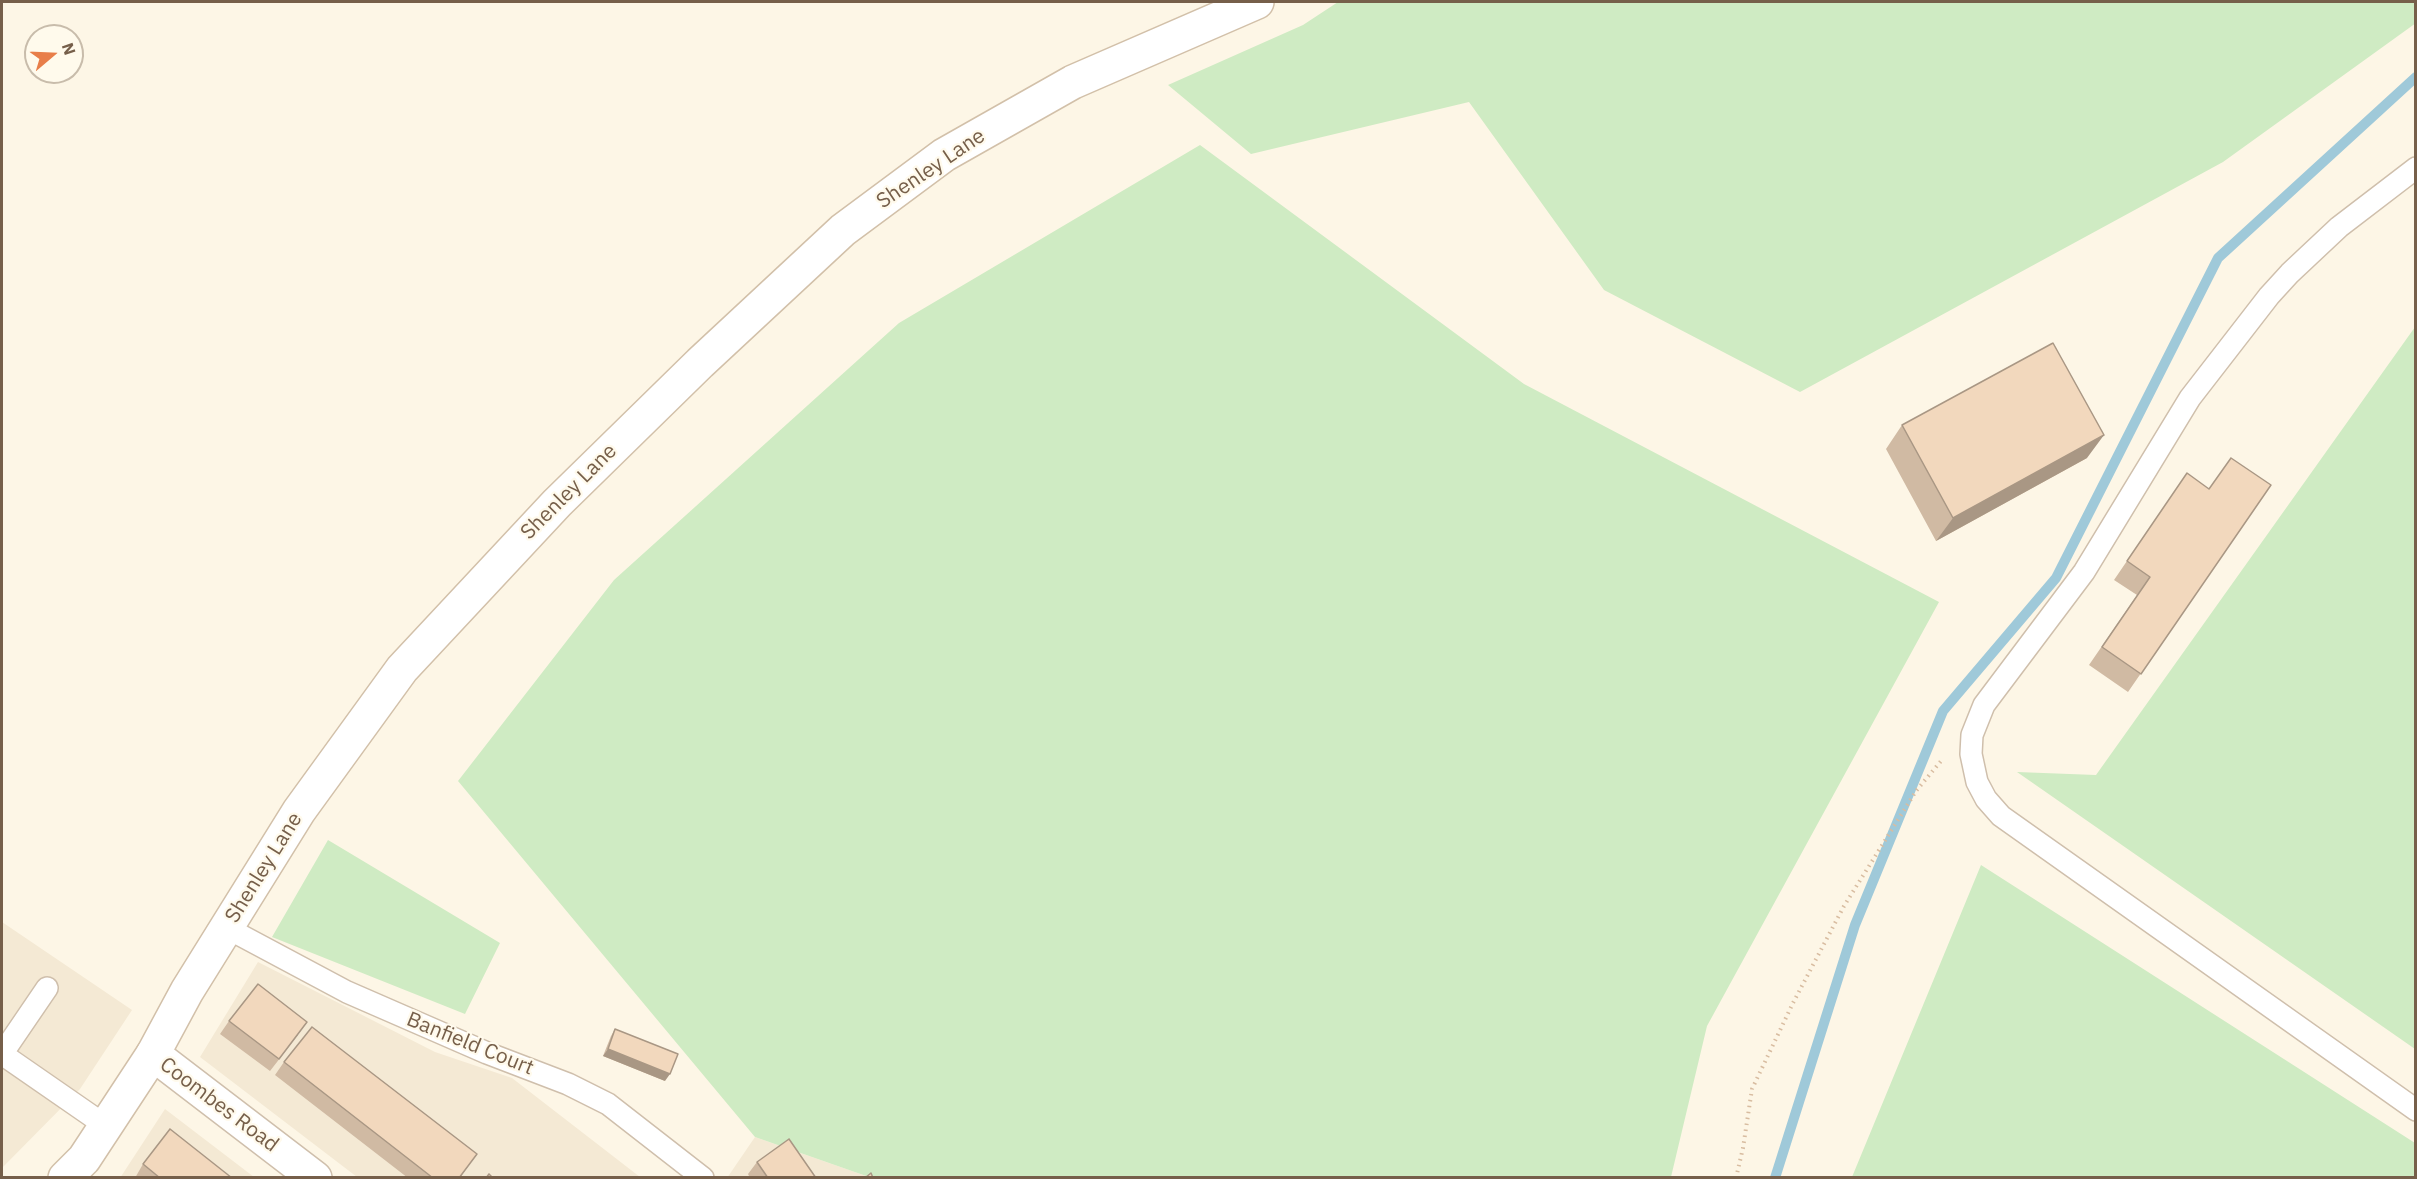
<!DOCTYPE html>
<style>
body{margin:0}
#map{position:relative;width:2417px;height:1179px;overflow:hidden;background:#fdf6e6;font-family:"IBM Plex Sans",sans-serif}
canvas{display:block}
.frame{position:absolute;inset:0;border:3px solid #765f4a;pointer-events:none}
.north{position:absolute;left:24px;top:24px;width:60px;height:60px;box-sizing:border-box;background:#fffaec;border:2px solid #c8bcab;border-radius:50%;rotate:71deg;font-size:16px;font-weight:700;line-height:24px;text-align:center;color:#765f4a}
.north::after{content:'';display:block;margin:auto;width:21px;height:27px;background:#e87e49;clip-path:polygon(50% 0,100% 100%,50% 72%,0 100%)}
</style>
<div id="map">
<canvas width="2417" height="1179"></canvas>
<div class="frame"></div>
<div class="north">N</div>
</div>
<script>
const context = document.querySelector('canvas').getContext('2d');
context.lineJoin = 'round';
function fill(path, color) { context.fillStyle = color; context.fill(path, 'evenodd'); }
const poly = rows => new Path2D(rows.map(r => 'M' + r).join(''));
function trace(path, color, width, dash) { context.strokeStyle = color; context.lineWidth = width; context.lineCap = dash ? 'butt' : 'round'; context.setLineDash(dash || []); context.stroke(path); }
function write(font, color, halo, rows, align = 'center') {
  context.font = font + ' "IBM Plex Sans",sans-serif'; context.lineWidth = 4.5; context.setLineDash([]); context.textBaseline = 'middle'; context.strokeStyle = halo; context.fillStyle = color; for (const [text, x, y, turn = 0] of rows) {
    context.save(); context.translate(x, y); context.rotate((+turn || 0) * Math.PI / 180); context.textAlign = isNaN(turn) ? turn : align; if (halo) context.strokeText(text, 0, 0); context.fillText(text, 0, 0); context.restore();
  }
}
fill(poly([
 [2,922,132,1010,80,1089,2,1168],
 [258,962,435,1052,512,1078,640,1177,357,1177,200,1057],
 [165,1109,254,1177,120,1178],
 [755,1137,869,1177,727,1178]
]), '#f4e9d4');
fill(poly([
 [1338,2,2415,2,2416,23,2223,162,1800,392,1604,290,1469,102,1251,154,1168,85,1303,25],
 [1200,145,1524,384,1939,602,1707,1026,1671,1177,869,1177,755,1137,458,781,614,580,899,323],
 [2415,327,2415,1049,2017,772,2096,775],
 [328,840,500,943,465,1014,272,937],
 [1981,865,2415,1143,2415,1177,1852,1177]
]), '#cfebc3');
trace(poly([
 [1775,1178,1855,925,1943,711,2056,578,2218,258,2416,77]
]), '#9fc9d9', 10);
const lane = poly([
 [2416,168,2339,227,2290,273,2269,296,2190,398,2084,572,1984,705,1972,735,1971,754,1977,782,1986,799,2001,816,2416,1110],
 [227,928,347,992,487,1053,568,1084,608,1104,703,1178],
 [2,1054,106,1126],
 [2,1054,47,988]
]);
const street = poly([
 [153,1054,315,1178]
]);
const secondary = poly([
 [65,1178,84,1159,153,1054,187,991,299,811,402,669,557,503,700,363,843,230,944,155,1073,82,1257,2]
]);
trace(lane, '#cfbfac', 24);
trace(street, '#cfbfac', 36);
trace(secondary, '#d2c0a9', 36);
trace(poly([
 [1736,1178,1743,1148,1752,1089,1793,1003,1844,906,1916,791,1941,761]
]), '#d8bca0', 4, [1.5, 4.5]);
trace(lane, '#fff', 21);
trace(street, '#fff', 33);
trace(secondary, '#fff', 33);
fill(poly([
 [1902,425,2087,458,1936,541,1886,449],
 [2187,473,2209,489,2271,485,2128,692,2089,665,2137,595,2114,580],
 [229,1021,298,1035,270,1071,220,1034],
 [615,1029,665,1081,603,1056,611,1036],
 [284,1062,468,1166,460,1178,408,1178,275,1075],
 [757,1162,816,1178,750,1178,748,1174],
 [143,1164,232,1178,135,1178]
]), '#d0baa3');
fill(poly([
 [2104,435,2087,458,1936,541,1953,518],
 [608,1049,670,1074,665,1081,603,1056]
]), '#a99784');
const building = poly([
 [2053,343,2104,435,1953,518,1902,425,2053,343],
 [2231,458,2271,485,2141,674,2102,647,2150,577,2127,561,2187,473,2209,489,2231,458],
 [258,984,307,1022,279,1059,229,1021,258,984],
 [312,1027,477,1154,459,1178,433,1178,284,1062,312,1027],
 [615,1029,678,1054,670,1074,608,1049,615,1029],
 [170,1129,232,1178,160,1178,143,1164,170,1129],
 [789,1139,816,1178,768,1178,757,1162,789,1139],
 [871,1173,873,1178,865,1178,871,1173],
 [489,1174,493,1178,486,1178,489,1174]
]);
fill(building, '#f2d8bd');
trace(building, '#a99784', 1.5);
write('21px', '#765f4a', '#fffaec', [
 ["Shenley Lane",931,169,-34],
 ["Shenley Lane",569,492,-45],
 ["Shenley Lane",264,868,-58],
 ["Banfield Court",470,1044,22],
 ["Coombes Road",219,1105,37]
]);
</script>
